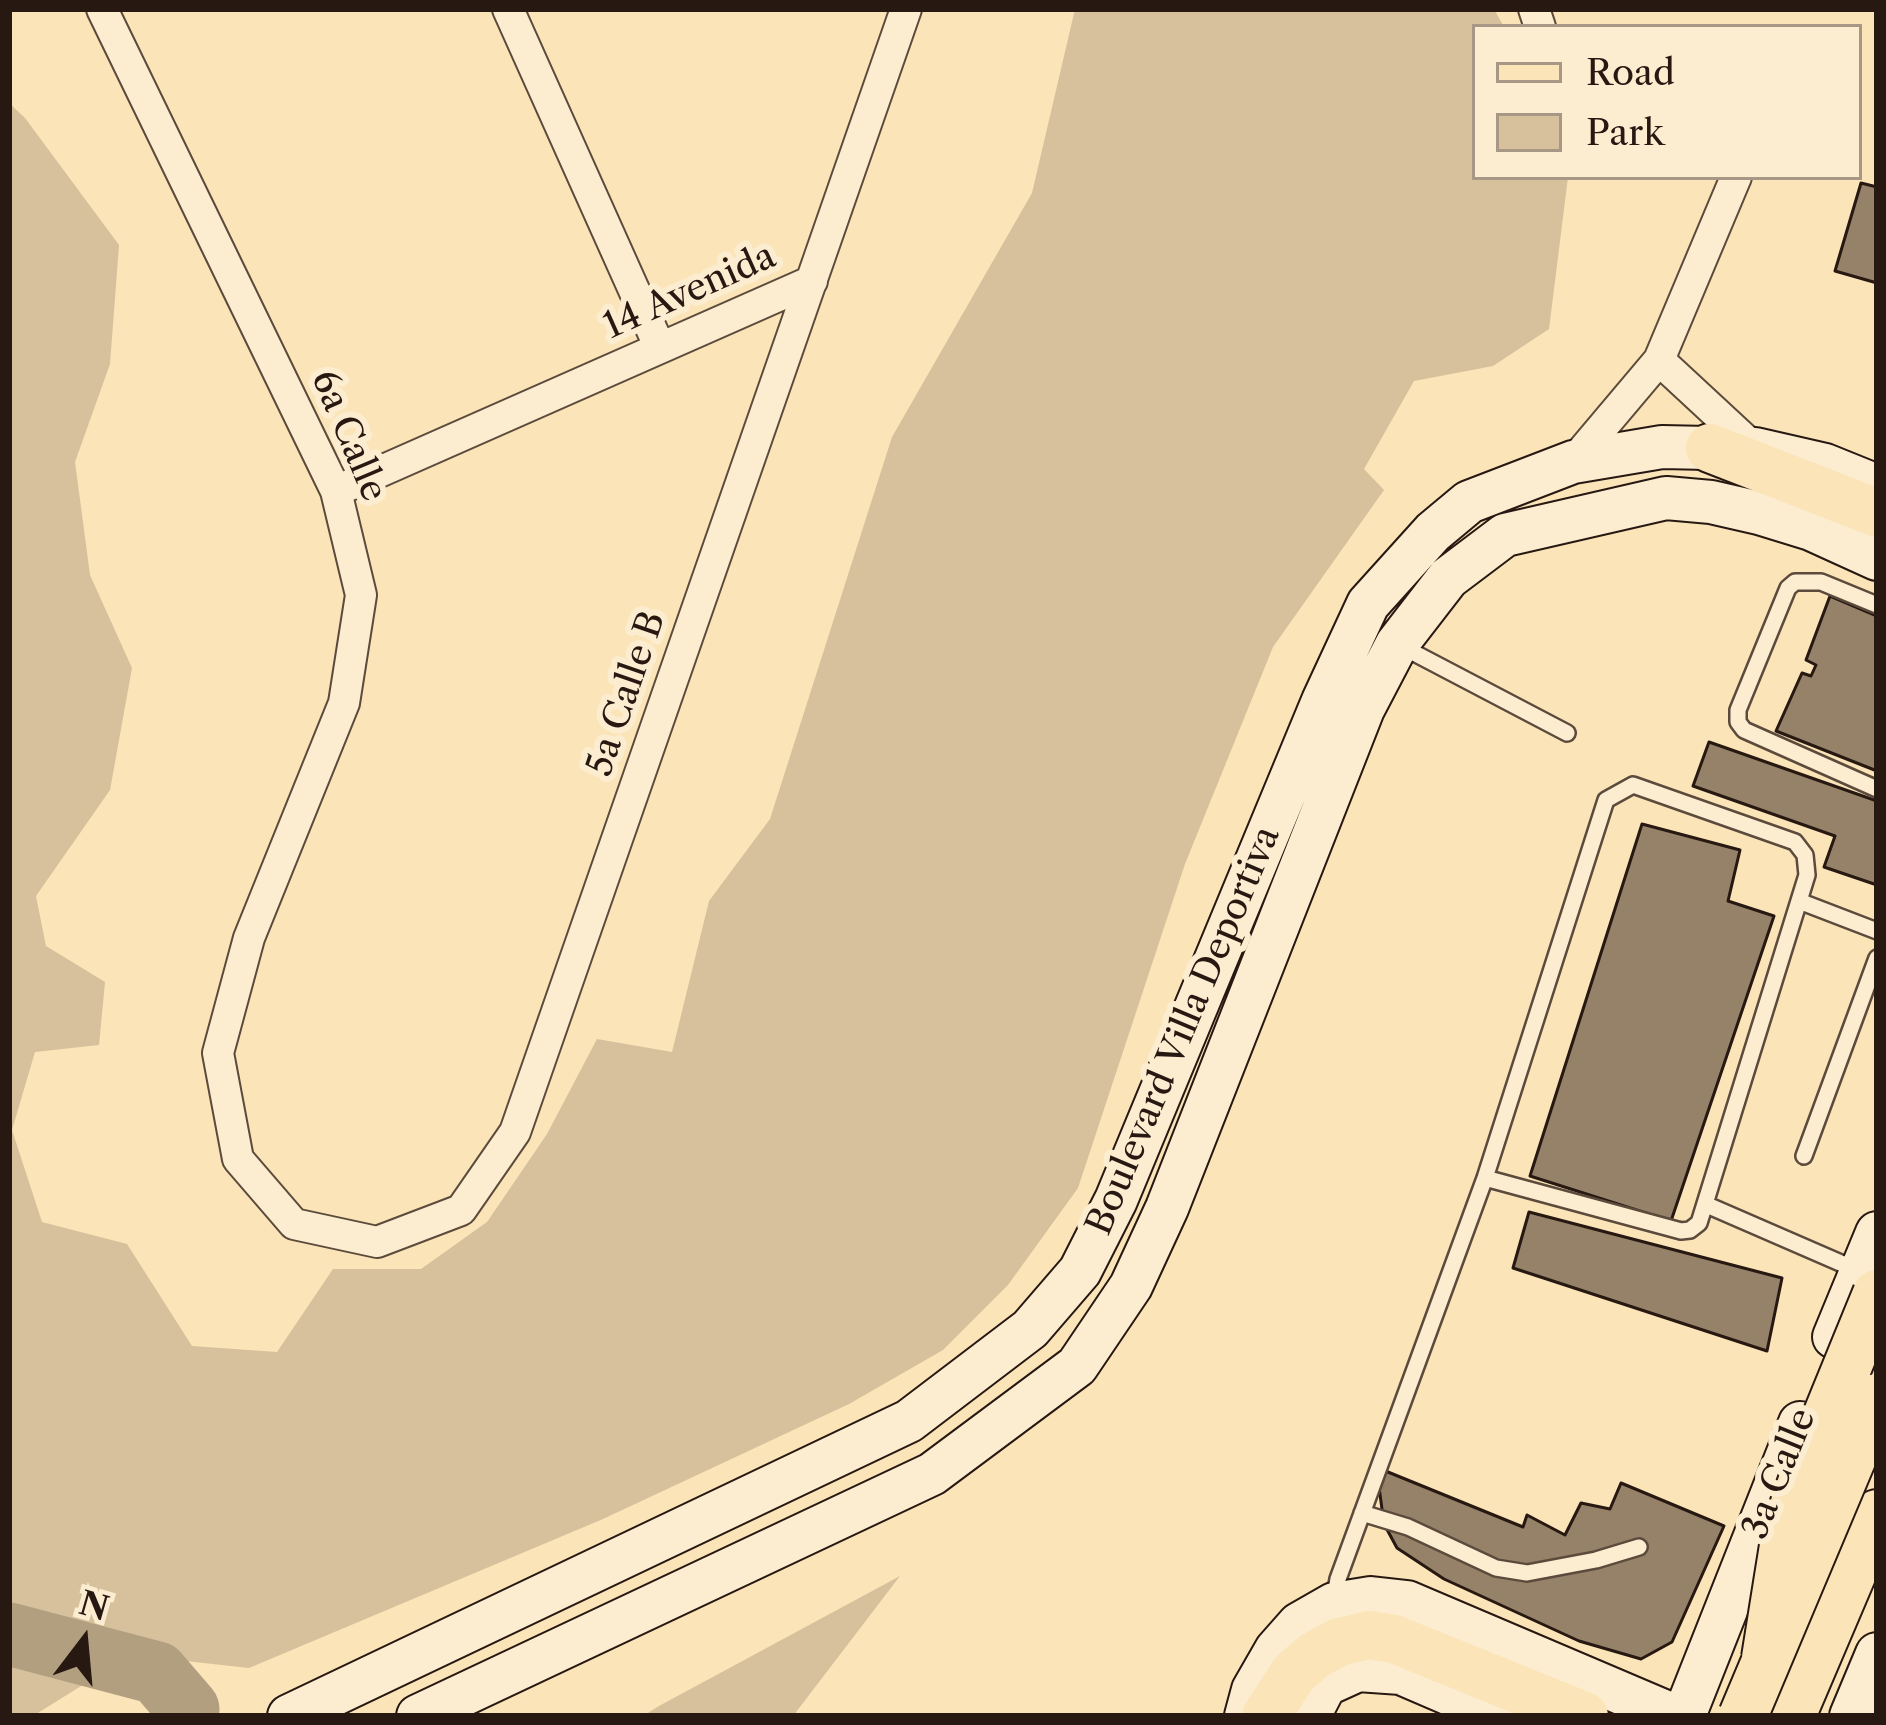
<!DOCTYPE html>
<style>
body{margin:0}
#map{position:relative;width:1886px;height:1725px;overflow:hidden;background:#fae4b8;font-family:"Libre Caslon Text",serif}
canvas{display:block}
.frame{position:absolute;inset:0;border:12px solid #271812;pointer-events:none}
.legend{position:absolute;left:1472px;top:24px;width:390px;height:156px;box-sizing:border-box;background:#fcedd1;border:3px solid #a79885;margin:0;padding:15px 21px;list-style:none;font-size:36px;color:#271812}
.legend li{display:flex;align-items:center;gap:24px;height:60px}
.legend b{width:60px;border:3px solid #a79885}
.north{position:absolute;left:24px;top:1581px;width:120px;height:120px;-webkit-text-stroke:9px #fcedd1;paint-order:stroke;rotate:16deg;font-size:33px;font-weight:700;line-height:48px;text-align:center;color:#271812}
.north::after{content:'';display:block;margin:auto;width:42px;height:54px;background:#271812;clip-path:polygon(50% 0,100% 100%,50% 72%,0 100%)}
</style>
<div id="map">
<canvas width="1886" height="1725"></canvas>
<div class="frame"></div>
<ul class="legend">
<li><b style="height:15px;background:#fae4b8"></b>Road</li>
<li><b style="height:33px;background:#d6c19c"></b>Park</li>
</ul>
<div class="north">N</div>
</div>
<script>
const context = document.querySelector('canvas').getContext('2d');
context.lineJoin = 'round';
function fill(path, color) { context.fillStyle = color; context.fill(path, 'evenodd'); }
const poly = rows => new Path2D(rows.map(r => 'M' + r).join(''));
function trace(path, color, width, dash) { context.strokeStyle = color; context.lineWidth = width; context.lineCap = dash ? 'butt' : 'round'; context.setLineDash(dash || []); context.stroke(path); }
function write(font, color, halo, rows, align = 'center') {
  context.font = font + ' "Libre Caslon Text",serif'; context.lineWidth = 12; context.setLineDash([]); context.textBaseline = 'middle'; context.strokeStyle = halo; context.fillStyle = color; for (const [text, x, y, turn = 0] of rows) {
    context.save(); context.translate(x, y); context.rotate((+turn || 0) * Math.PI / 180); context.textAlign = isNaN(turn) ? turn : align; if (halo) context.strokeText(text, 0, 0); context.fillText(text, 0, 0); context.restore();
  }
}
fill(poly([
 [1075,9,1494,9,1504,27,1475,27,1475,177,1568,177,1549,329,1493,366,1414,381,1364,469,1384,490,1273,647,1185,864,1078,1188,1008,1285,943,1350,849,1404,603,1519,249,1668,131,1655,33,1716,9,1716,9,103,25,118,119,245,110,364,75,462,90,575,132,668,110,790,36,896,46,946,105,982,99,1045,35,1052,12,1130,42,1222,127,1244,192,1346,277,1352,333,1269,421,1269,487,1222,547,1134,597,1039,672,1052,709,901,770,819,892,437,1032,193],
 [900,1576,793,1716,643,1716,659,1706]
]), '#d6c19c');
trace(poly([
 [9,1634,157,1673,188,1709]
]), '#b29f80', 63);
const building = poly([
 [1861,183,1877,187,1877,283,1835,271,1861,183],
 [1830,596,1877,616,1877,771,1776,731,1802,673,1811,676,1816,665,1806,660,1830,596],
 [1709,742,1877,801,1877,885,1824,867,1835,836,1693,786,1709,742],
 [1642,824,1740,850,1728,901,1774,916,1671,1221,1530,1176,1642,824],
 [1529,1212,1782,1278,1767,1351,1513,1268,1529,1212],
 [1383,1470,1523,1527,1527,1515,1565,1535,1581,1503,1610,1509,1621,1483,1724,1526,1672,1642,1641,1659,1579,1641,1444,1579,1397,1548,1384,1524,1379,1487,1383,1470]
]);
fill(building, '#958268');
trace(building, '#271812', 3);
const lane = poly([
 [1877,605,1821,582,1795,582,1788,588,1738,710,1738,722,1744,730,1877,789],
 [1399,645,1567,733],
 [1799,901,1877,931],
 [1804,1156,1877,958],
 [1707,1205,1859,1271],
 [1362,1513,1408,1527,1496,1568,1527,1573,1596,1560,1639,1547],
 [1334,1601,1338,1579,1485,1178,1606,800,1633,785,1795,842,1805,855,1807,875,1699,1223,1690,1230,1681,1231,1485,1178]
]);
const street = poly([
 [102,9,336,491,361,595,344,703,249,938,218,1053,238,1159,294,1224,377,1242,461,1210,515,1132,906,9],
 [508,9,660,348],
 [1534,9,1540,27],
 [1659,360,1755,449],
 [1573,462,1659,360,1736,177],
 [336,491,812,281]
]);
const secondary = poly([
 [1834,1337,1877,1233],
 [289,1716,909,1421,1030,1329,1080,1271,1116,1200,1323,701,1368,604,1433,532,1469,502,1573,462,1662,447,1755,449,1825,465,1877,486],
 [418,1716,932,1474,1077,1366,1131,1286,1167,1208,1363,709,1397,644,1448,578,1505,535,1666,498,1711,502,1759,513,1811,529,1877,559],
 [1246,1716,1253,1690,1276,1650,1299,1624,1334,1604,1371,1598,1407,1602,1675,1716],
 [1309,1716,1325,1685,1358,1670,1401,1673,1501,1716],
 [1684,1716,1800,1423],
 [1851,1716,1877,1654]
]);
const primary = poly([
 [1710,448,1877,513],
 [1266,1716,1294,1673,1315,1655,1339,1642,1369,1635,1394,1639,1584,1716],
 [1791,1716,1877,1514]
]);
trace(lane, '#5c4b3c', 20);
trace(street, '#5c4b3c', 34);
trace(secondary, '#271812', 46);
trace(primary, '#271812', 52);
trace(lane, '#fcedd1', 15);
trace(street, '#fcedd1', 30);
trace(secondary, '#fcedd1', 42);
trace(primary, '#fae4b8', 48);
const primaryBridge = poly([
 [1766,1658,1787,1527,1814,1448,1877,1294],
 [1743,1716,1877,1398]
]);
trace(primaryBridge, '#271812', 52, []);
trace(primaryBridge, '#fae4b8', 48);
write('36px', '#271812', '#fcedd1', [
 ["14 Avenida",690,292,-24],
 ["6a Calle",348,436,67],
 ["5a Calle B",627,694,-71],
 ["Boulevard Villa Deportiva",1184,1031,-67],
 ["3a Calle",1780,1474,-68]
]);
</script>
